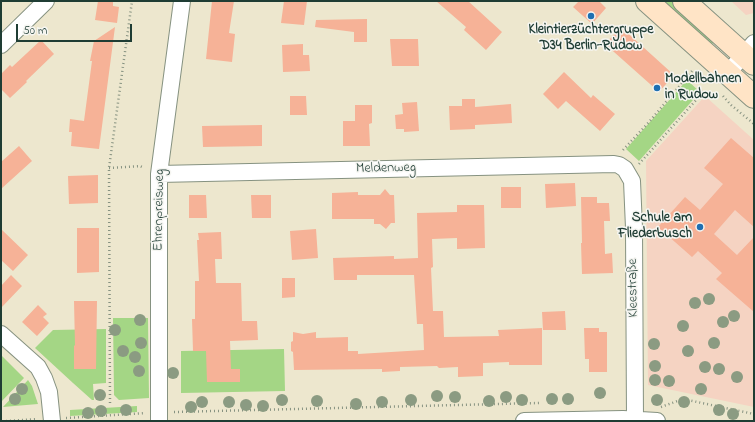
<!DOCTYPE html>
<meta charset="utf-8">
<style>
body{margin:0}
#map{position:relative;width:755px;height:422px;overflow:hidden;background:#ede7ce;font-family:"Indie Flower",sans-serif}
canvas{display:block}
.frame{position:absolute;inset:0;border:2px solid #1f3d34;pointer-events:none}
.scale{position:absolute;left:16px;top:24px;width:116px;height:18px;box-sizing:border-box;border:2px solid #1f3d34;border-top:0;padding-left:5px;font-size:12px;line-height:14px;white-space:nowrap;color:#1f3d34;-webkit-text-stroke:3px #f6f6f2;paint-order:stroke}
</style>
<div id="map">
<canvas width="755" height="422"></canvas>
<div class="frame"></div>
<div class="scale">50 m</div>
</div>
<script>
const context = document.querySelector('canvas').getContext('2d');
context.lineJoin = 'round';
function fill(path, color) { context.fillStyle = color; context.fill(path, 'evenodd'); }
const poly = rows => new Path2D(rows.map(r => 'M' + r).join(''));
function trace(path, color, width, dash) { context.strokeStyle = color; context.lineWidth = width; context.lineCap = dash ? 'butt' : 'round'; context.setLineDash(dash || []); context.stroke(path); }
function write(font, color, halo, rows, align = 'center') {
  context.font = font + ' "Indie Flower",sans-serif'; context.lineWidth = 3; context.setLineDash([]); context.textBaseline = 'middle'; context.strokeStyle = halo; context.fillStyle = color; for (const [text, x, y, turn = 0] of rows) {
    context.save(); context.translate(x, y); context.rotate((+turn || 0) * Math.PI / 180); context.textAlign = isNaN(turn) ? turn : align; if (halo) context.strokeText(text, 0, 0); context.fillText(text, 0, 0); context.restore();
  }
}
fill(poly([
 [731,1,754,1,754,13,746,15],
 [705,96,754,140,754,407,648,385,646,161]
]), '#f5d3c2');
fill(poly([
 [656,1,673,1,716,40,708,48],
 [687,80,700,92,639,161,626,149],
 [113,318,148,318,149,398,119,400,114,395],
 [106,329,106,383,93,384,94,400,92,400,73,383,35,348,53,330],
 [284,349,285,391,181,393,181,351],
 [1,355,24,378,1,402],
 [28,380,32,386,38,404,3,407],
 [137,406,137,412,70,416,70,410]
]), '#a4d685');
fill(poly([
 [98,1,113,1,113,6,119,7,117,23,95,20],
 [212,1,234,1,229,33,235,34,232,62,206,59],
 [284,1,307,1,304,25,281,23],
 [436,1,468,1,502,32,486,50,464,30,466,27],
 [579,1,599,1,606,8,592,24,573,7],
 [367,19,367,42,354,42,354,32,315,27,316,20],
 [115,27,99,149,71,146,72,132,69,132,70,119,84,121,92,61,90,61,94,41],
 [621,27,674,75,659,92,605,44],
 [390,39,418,39,419,66,392,66],
 [41,40,54,54,26,81,27,82,10,98,1,89,1,74,10,65,12,67],
 [303,44,303,55,309,55,310,71,283,72,282,45],
 [564,72,591,98,593,95,615,114,600,131,566,101,558,109,543,94],
 [290,96,306,96,307,115,290,115],
 [462,99,475,99,475,107,511,104,512,123,475,125,475,129,450,130,449,106,462,106],
 [417,102,419,131,404,132,404,129,396,129,395,115,403,114,402,103],
 [355,105,372,105,372,123,369,124,370,146,343,146,343,121,355,121],
 [262,125,262,146,203,147,202,126],
 [731,138,754,158,754,227,735,210,714,234,737,255,754,237,754,312,716,279,722,273,698,251,692,257,658,227,685,197,700,210,723,184,704,168],
 [19,146,32,161,1,189,1,162],
 [98,175,98,203,69,204,68,176],
 [575,183,576,206,546,208,545,184],
 [501,187,521,187,521,208,501,208],
 [385,189,390,195,394,195,395,223,391,223,386,229,380,224,374,224,374,219,332,219,332,193,358,192,358,195,380,195],
 [189,195,206,195,207,218,189,218],
 [251,195,271,195,271,218,252,218],
 [581,197,597,197,597,203,609,203,610,221,604,221,605,254,612,253,613,273,582,274,581,243,582,243],
 [457,205,484,205,485,248,457,249,457,238,432,239,433,267,431,268,433,311,443,311,444,337,499,336,498,330,542,328,542,365,509,365,509,362,483,363,483,376,458,377,458,367,439,368,437,366,400,367,400,371,382,372,382,369,294,370,293,352,291,351,291,342,293,341,293,332,303,334,316,332,316,338,348,337,348,351,358,351,358,354,424,350,423,324,417,324,414,275,357,275,357,280,334,280,333,258,394,256,394,259,418,258,417,213,457,212],
 [77,228,99,228,99,272,77,273],
 [1,229,28,255,13,271,1,260],
 [316,229,318,258,292,260,290,231],
 [221,232,222,259,215,259,216,283,241,283,242,321,257,321,258,340,230,341,231,369,240,369,240,382,207,382,206,351,193,351,192,319,195,319,195,281,199,281,197,240,199,240,198,233],
 [11,275,22,286,1,308,1,286],
 [282,278,295,278,295,297,282,298],
 [74,301,97,301,96,369,74,369,74,345,75,346],
 [38,305,47,314,43,317,49,323,37,336,22,322],
 [565,311,566,330,543,330,542,312],
 [584,328,599,328,599,332,607,332,607,372,589,372,589,359,585,359]
]), '#f6b297');
const street = poly([
 [1,45,46,1],
 [727,74,754,43],
 [159,174,614,164,619,165,625,169,632,181,634,228,635,421],
 [1,334,38,367,44,378,49,392,52,421],
 [159,421,159,174,182,1],
 [524,421,623,419,657,421]
]);
const secondary = poly([
 [647,1,754,97],
 [684,1,754,64]
]);
trace(street, '#869281', 18);
trace(secondary, '#869281', 24);
trace(poly([
 [723,96,731,105,754,124],
 [623,150,649,122,692,71],
 [639,164,705,90],
 [109,168,140,166,144,168],
 [110,403,109,168,132,1],
 [661,407,683,399,754,414],
 [174,412,539,403],
 [66,418,145,413],
 [6,421,37,419]
]), '#869281', 2.5, [1, 3]);
trace(street, '#fff', 16);
trace(secondary, '#ffe4c6', 22);
context.fillStyle = '#8b9b82';
for (const [x, y] of [
 [709,299],
 [695,303],
 [734,316],
 [140,320],
 [723,322],
 [683,326],
 [115,330],
 [141,343],
 [714,343],
 [654,344],
 [123,351],
 [688,351],
 [135,357],
 [655,366],
 [705,367],
 [719,369],
 [139,371],
 [173,373],
 [737,377],
 [655,380],
 [669,381],
 [22,389],
 [701,389],
 [600,393],
 [100,395],
 [437,396],
 [455,397],
 [506,397],
 [15,399],
 [552,399],
 [568,399],
 [282,400],
 [411,400],
 [522,400],
 [657,400],
 [317,401],
 [489,401],
 [202,402],
 [229,402],
 [382,402],
 [684,402],
 [356,404],
 [246,405],
 [263,406],
 [191,407],
 [126,410],
 [719,410],
 [101,411],
 [88,413],
 [733,414]
]) { context.beginPath(); context.arc(x, y, 6, 0, 2 * Math.PI); context.fill(); }
for (const [x, y, r, color] of [
 [591,16,4,"#1f6fb2"],
 [657,88,4,"#1f6fb2"],
 [700,227,4,"#1f6fb2"]
]) { const dot = new Path2D(); dot.arc(x, y, r, 0, 2 * Math.PI); context.fillStyle = color; context.fill(dot); trace(dot, '#f6f6f2', 1.5); }
write('bold 14px', '#1f3d34', '#f6f6f2', [
 ["Kleintierzüchtergruppe",591,31],
 ["D34 Berlin-Rudow",591,47],
 ["Modellbahnen",665,80,"left"],
 ["in Rudow",665,96,"left"],
 ["Schule am",692,219,"right"],
 ["Fliederbusch",692,235,"right"]
]);
write('14px', '#1f3d34', '#f6f6f2', [
 ["Meldenweg",386,169,-1],
 ["Ehrenpreisweg",160,210,-89],
 ["Kleestraße",634,288,-91]
]);
</script>
